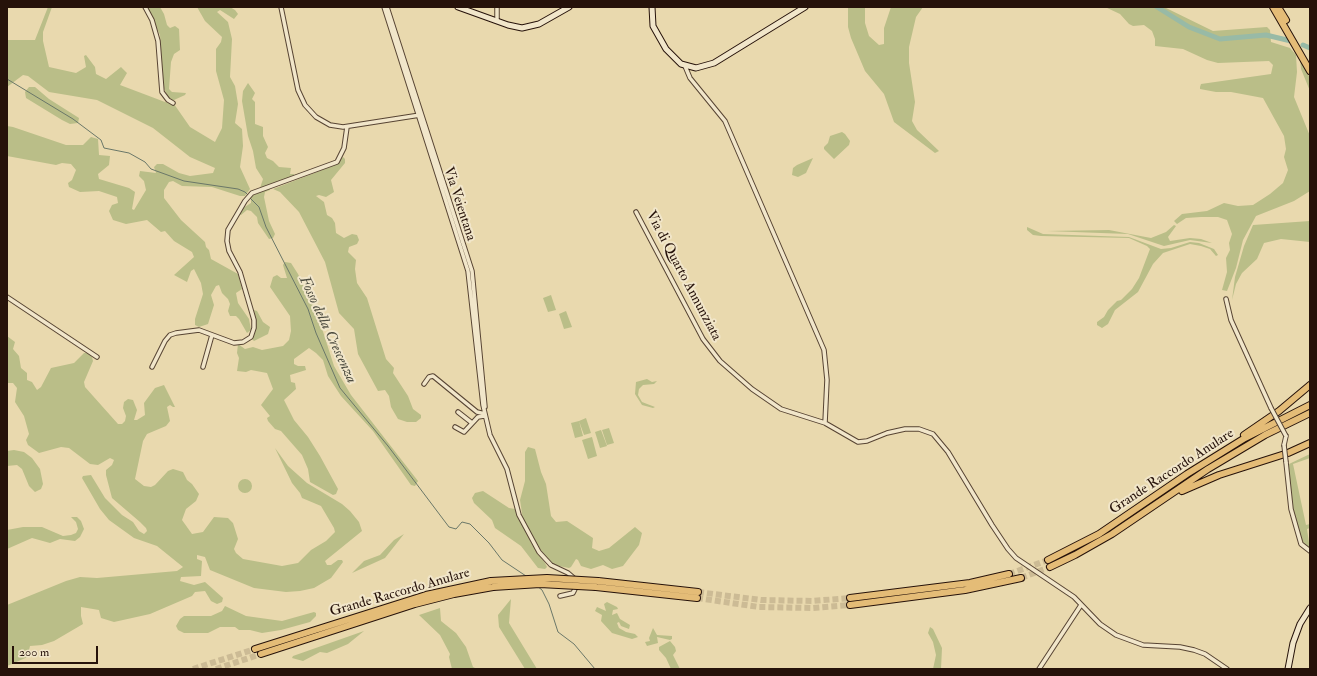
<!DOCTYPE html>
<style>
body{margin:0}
#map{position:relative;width:1317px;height:676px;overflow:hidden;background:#e9d9ae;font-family:"IM FELL Double Pica",serif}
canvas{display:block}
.frame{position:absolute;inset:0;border:8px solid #26120a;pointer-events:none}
.scale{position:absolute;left:12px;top:646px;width:86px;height:18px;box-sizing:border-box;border:2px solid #26120a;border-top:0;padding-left:5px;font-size:12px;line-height:14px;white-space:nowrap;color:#26120a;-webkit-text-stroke:3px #f1e6ca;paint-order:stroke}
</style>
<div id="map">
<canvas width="1317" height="676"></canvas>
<div class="frame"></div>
<div class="scale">200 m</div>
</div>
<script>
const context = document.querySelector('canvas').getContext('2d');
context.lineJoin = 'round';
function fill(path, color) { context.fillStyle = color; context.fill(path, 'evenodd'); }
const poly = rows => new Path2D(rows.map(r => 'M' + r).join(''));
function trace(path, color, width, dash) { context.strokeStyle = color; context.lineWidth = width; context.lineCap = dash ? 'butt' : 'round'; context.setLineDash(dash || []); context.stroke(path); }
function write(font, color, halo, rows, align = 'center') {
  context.font = font + ' "IM FELL Double Pica",serif'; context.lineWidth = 4; context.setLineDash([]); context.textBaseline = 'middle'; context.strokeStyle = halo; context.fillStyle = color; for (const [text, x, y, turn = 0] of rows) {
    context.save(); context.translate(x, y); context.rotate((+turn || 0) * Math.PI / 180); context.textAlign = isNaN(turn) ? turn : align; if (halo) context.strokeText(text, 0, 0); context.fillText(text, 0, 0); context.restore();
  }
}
fill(poly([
 [48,7,52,7,43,32,43,41,49,67,76,73,86,67,84,56,86,55,95,67,96,74,106,79,121,67,127,73,120,85,165,102,174,104,190,127,215,142,222,128,224,100,216,71,216,49,221,42,222,37,205,21,197,7,230,7,235,10,238,14,234,19,220,10,217,12,228,22,232,39,230,77,235,86,238,104,235,123,242,129,243,146,240,167,250,189,245,196,240,196,212,187,182,186,173,181,169,182,164,190,164,198,181,220,205,242,206,247,209,250,211,259,238,274,242,289,236,293,238,303,249,319,251,330,247,333,239,319,236,316,230,316,228,311,230,304,228,299,222,293,219,285,216,286,211,295,214,305,208,324,199,327,195,325,195,319,203,294,201,283,194,269,191,271,187,282,174,275,194,257,192,252,174,241,165,231,161,232,147,220,126,224,113,220,109,211,112,205,118,203,117,197,99,191,80,192,69,187,68,183,72,180,76,170,71,164,62,163,56,165,7,156,7,126,13,127,66,145,83,145,91,137,98,139,99,155,110,156,109,165,98,174,99,179,129,188,135,192,132,209,134,210,146,190,144,181,139,176,140,171,156,173,154,167,157,164,163,164,179,173,190,176,213,173,215,168,190,157,153,128,97,100,49,92,28,76,23,75,7,87,7,40,35,40],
 [147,7,160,7,164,14,167,25,170,28,175,26,179,29,180,50,174,54,171,62,169,89,172,92,186,93,185,95,174,100,170,100,168,97,163,86,160,35],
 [848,7,865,7,865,23,869,36,879,45,884,44,884,28,891,7,923,7,916,17,909,47,909,63,915,102,912,121,917,130,939,151,935,153,894,122,884,94,865,71,851,38,848,27],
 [1105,7,1164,7,1213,31,1267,27,1270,30,1271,42,1290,48,1296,55,1297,72,1294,97,1310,136,1310,191,1294,201,1256,216,1243,240,1236,268,1227,291,1222,290,1227,272,1226,258,1230,250,1229,243,1232,234,1227,220,1218,217,1201,217,1186,218,1177,224,1174,221,1182,214,1207,211,1224,203,1238,206,1253,205,1270,194,1283,183,1288,170,1284,157,1286,149,1284,136,1263,98,1231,92,1216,92,1200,89,1200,87,1201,84,1271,74,1273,65,1269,61,1218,63,1207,60,1183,49,1155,46,1155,39,1152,31,1144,25,1133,26,1129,24,1120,14],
 [1300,58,1310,78,1310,91,1301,69],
 [248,83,255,93,252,99,255,102,255,124,263,127,263,136,268,147,265,153,267,158,273,161,279,167,291,168,290,174,294,174,294,177,260,188,263,179,256,168,253,151,248,136,242,101,243,91],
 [29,87,35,87,49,99,79,118,78,123,70,124,62,120,26,98,25,92],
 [842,132,845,134,850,141,849,145,834,159,824,149,824,147,828,143,830,136],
 [343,157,345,159,345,163,331,180,334,192,326,197,319,195,316,196,324,202,327,215,332,218,335,223,336,233,344,238,352,234,357,235,359,240,357,244,349,247,348,252,356,260,355,269,357,283,367,298,386,359,394,368,393,373,408,396,413,409,421,415,421,418,416,422,407,422,398,419,391,407,389,396,385,390,378,391,358,354,354,329,339,313,325,262,299,212,280,192,273,189,330,167],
 [813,158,806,173,798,177,792,175,793,168,797,165],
 [270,188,270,190,265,192,264,197,269,221,275,234,273,238,269,239,258,223,257,217,251,211,247,210,241,215,239,214,243,208,251,203,251,196],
 [1310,221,1310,242,1281,239,1264,243,1257,259,1242,273,1236,284,1232,300,1235,277,1244,246,1253,225],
 [1174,225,1176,226,1168,237,1170,241,1190,238,1201,239,1212,243,1190,240,1164,246,1128,234,1047,231,1109,230,1151,238,1166,232],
 [1027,227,1043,234,1129,237,1161,249,1171,248,1190,242,1199,243,1214,249,1218,255,1216,256,1210,249,1201,246,1190,244,1163,253,1153,264,1138,292,1115,310,1108,324,1102,328,1097,325,1097,322,1104,317,1108,310,1117,301,1121,300,1132,289,1139,278,1150,249,1147,246,1129,238,1041,236,1033,235,1027,230],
 [285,262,291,263,298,274,318,316,334,366,351,395,418,481,415,486,411,485,373,431,341,396,328,376,323,360,316,353,309,348,294,359,294,364,298,366,305,366,306,370,290,375,291,382,295,383,296,389,284,400,294,420,308,437,320,456,338,489,336,494,333,495,310,482,308,469,302,455,281,431,275,429,268,421,267,418,270,416,261,405,273,389,267,373,251,370,246,372,237,371,239,358,237,353,238,344,245,349,253,347,262,350,283,346,289,340,291,331,290,316,270,287,273,277,277,275,281,278,287,278,283,265],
 [551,295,556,310,548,312,543,298],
 [254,310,257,311,263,322,270,327,268,334,254,341,252,339,256,326],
 [566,311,572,327,564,329,559,314],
 [7,336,15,342,13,349,19,356,21,368,27,373,27,380,32,382,37,390,41,387,51,368,74,363,84,353,88,353,92,357,93,361,84,382,85,387,118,424,122,424,125,421,126,416,123,408,124,402,128,399,133,400,137,410,134,420,137,420,145,415,144,403,155,388,164,385,175,407,173,407,170,405,167,407,170,421,166,426,147,434,143,441,135,479,144,486,151,487,155,485,168,471,173,469,183,472,187,480,192,484,199,494,196,501,186,509,182,520,192,534,203,532,214,517,228,518,233,523,238,539,234,549,236,553,243,559,282,566,298,563,311,550,326,541,335,532,334,528,321,506,302,498,300,493,292,483,275,448,288,466,307,483,342,504,350,511,359,522,362,531,325,561,327,565,331,565,338,560,342,560,343,562,331,578,314,588,300,591,286,592,254,588,210,570,205,557,197,555,197,559,202,561,201,576,181,577,180,581,194,585,205,582,223,598,222,602,217,604,211,601,205,591,195,592,192,596,150,614,114,622,101,618,99,610,81,607,81,616,83,624,54,641,42,645,30,646,29,650,33,652,30,656,7,666,7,605,66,581,80,577,97,578,177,571,183,567,157,546,134,538,109,520,100,509,82,478,83,476,91,475,105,498,122,515,133,522,139,531,144,534,147,531,146,528,140,522,112,498,106,475,106,470,112,465,114,460,110,458,98,465,90,464,69,448,61,447,39,453,28,445,26,440,29,434,24,416,15,402,17,388,13,383,7,383],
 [647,379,652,382,657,381,654,384,643,385,639,389,638,395,642,402,655,407,653,408,642,405,635,394,636,382],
 [586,418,591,433,584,435,579,421],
 [579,421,583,436,575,438,571,423],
 [609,428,614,443,607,445,602,430],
 [601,430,607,446,600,448,595,432],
 [592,437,597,456,588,459,582,440],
 [528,447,535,449,541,472,546,484,551,516,556,522,567,521,593,538,592,548,599,551,609,548,635,527,642,533,639,545,623,566,612,569,603,565,591,569,581,566,578,560,576,559,571,567,569,568,554,565,546,559,523,520,520,500,525,481,525,452],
 [14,450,24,452,32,458,40,469,43,484,41,489,35,492,29,486,22,469,17,465,7,466,7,451],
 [1310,454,1310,458,1293,464,1306,525,1310,524,1310,528,1307,529,1310,550,1301,542,1291,508,1288,469,1289,464],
 '238 486a7 7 0 1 1 14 0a7 7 0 1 1-14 0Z',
 [483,491,509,508,515,509,531,543,545,563,547,567,545,569,538,568,521,546,495,528,492,520,474,503,472,498,475,493],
 [71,517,77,517,81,521,84,529,80,537,75,541,60,539,50,543,32,538,7,549,7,530,23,527,42,527,63,536,71,535,76,533,78,529,76,522],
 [404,534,385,558,352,573,364,561,380,555,394,540],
 [511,599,509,623,537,669,525,669,499,627,498,615],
 [607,602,617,607,618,609,613,610,612,615,617,613,620,619,630,625,629,629,621,626,619,622,617,623,619,628,626,632,635,634,638,637,632,639,612,633,601,621,602,615,595,611,597,607,606,611,604,604],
 [225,606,246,616,282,621,314,612,316,613,316,616,310,622,281,630,262,633,250,630,239,630,235,627,220,627,208,633,184,633,178,630,176,626,180,619,184,616,211,616,222,611],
 [440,608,441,621,456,633,466,647,473,667,477,669,452,669,449,657,450,654,440,635,419,615],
 [930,627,933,629,942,648,941,669,933,669,936,655,933,642,928,633],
 [653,628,657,635,672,636,672,639,670,640,657,637,658,643,647,646,645,642,650,641,649,638],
 [364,631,348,644,327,653,320,652,303,661,292,658,293,656],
 [670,641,675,647,676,651,673,655,680,669,671,669,666,658,659,650,659,647]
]), '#babe88');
trace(poly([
 [7,79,73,119,101,140,104,148,129,153,145,162,151,169,184,181,238,189,245,192,248,195],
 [249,197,259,207,266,227,308,309,316,333,340,388,388,446,449,527,456,529,462,522,470,524,489,543,502,560,526,576],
 [537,586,542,590,549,604,558,632,574,644,595,669]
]), '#6a7768', 1);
trace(poly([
 [1157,7,1189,27,1220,39,1266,35,1291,41],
 [1303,45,1310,48]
]), '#98baa6', 5);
trace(poly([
 [1009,574,1048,560],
 [1021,578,1050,567],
 [698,592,761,600,812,601,850,598],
 [697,598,759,607,812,608,850,605],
 [193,669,255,649],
 [216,669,261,654]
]), '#ccbb95', 6, [6, 3]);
const street = poly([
 [145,7,152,20,158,41,162,92,168,100,173,103],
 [281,7,298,90,305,105,316,117,330,125,343,127,420,115],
 [384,7,468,271,483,405,490,435,507,469,519,515,539,552,551,565,568,573,575,579],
 [387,7,472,271,485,407],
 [497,7,497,21],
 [685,66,690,78,725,121,824,350,827,380,825,423],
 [636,212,703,339,720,361,752,389,781,409,825,423,858,442,867,441,887,433,905,429,919,429,933,434,948,452,992,525,1008,549,1016,558,1074,597,1100,624,1116,635,1143,645,1180,647,1194,650,1205,654,1227,669],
 [7,297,97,357],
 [1226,299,1231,320,1271,408],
 [152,367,165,341,170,335,176,333,199,330,234,343,243,342,251,337,254,328,254,320,240,272,229,251,227,241,228,230,245,201,252,193,337,162,344,148,347,127],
 [203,367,212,335],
 [424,384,429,377,433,376,477,412,485,414],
 [458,412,472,423],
 [455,427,464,432,478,417,484,416],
 [1284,445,1286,436],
 [1286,462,1291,509,1301,544,1310,551],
 [560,596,573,593,577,585],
 [1039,669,1081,605]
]);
const secondary = poly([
 [458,7,508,25,522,28,539,24,569,7],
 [652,7,653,26,666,49,681,64,696,68,714,63,805,7],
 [1288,669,1293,643,1300,624,1310,608]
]);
const highway = poly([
 [1273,7,1310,71],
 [1278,7,1286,20],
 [1244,435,1279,411,1310,385],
 [1182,491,1219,475,1288,453,1310,443],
 [1048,560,1099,534,1187,474,1245,438,1310,405],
 [1050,567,1075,555,1112,534,1208,469,1265,435,1310,413],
 [598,581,698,592],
 [596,587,697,598],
 [850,598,970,583,1009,574],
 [850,605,965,590,1021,578],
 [255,649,426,595,491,581],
 [261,654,415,604,454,594,493,587]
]);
trace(street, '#574433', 5.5);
trace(secondary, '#26120a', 7);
trace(highway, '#26120a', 8);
trace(street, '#f1e6ca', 3.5);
trace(secondary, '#f1e6ca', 5);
trace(highway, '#e4bc77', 6);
const streetBridge = poly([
 [1271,408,1286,436],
 [1284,445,1286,462]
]);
const highwayBridge = poly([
 [491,581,547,578,598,581],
 [493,587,540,584,596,587]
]);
trace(streetBridge, '#574433', 5.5, []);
trace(highwayBridge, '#26120a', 8, []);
trace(streetBridge, '#f1e6ca', 3.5);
trace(highwayBridge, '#e4bc77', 6);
write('14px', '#26120a', '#f1e6ca', [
 ["Via Veientana",459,204,72],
 ["Via di Quarto Annunziata",683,276,62],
 ["Grande Raccordo Anulare",1172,472,-33],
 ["Grande Raccordo Anulare",400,593,-16]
]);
write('italic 15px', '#4e4d41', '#f1e6ca', [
 ["Fosso della Crescenza",327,330,65]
]);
</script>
